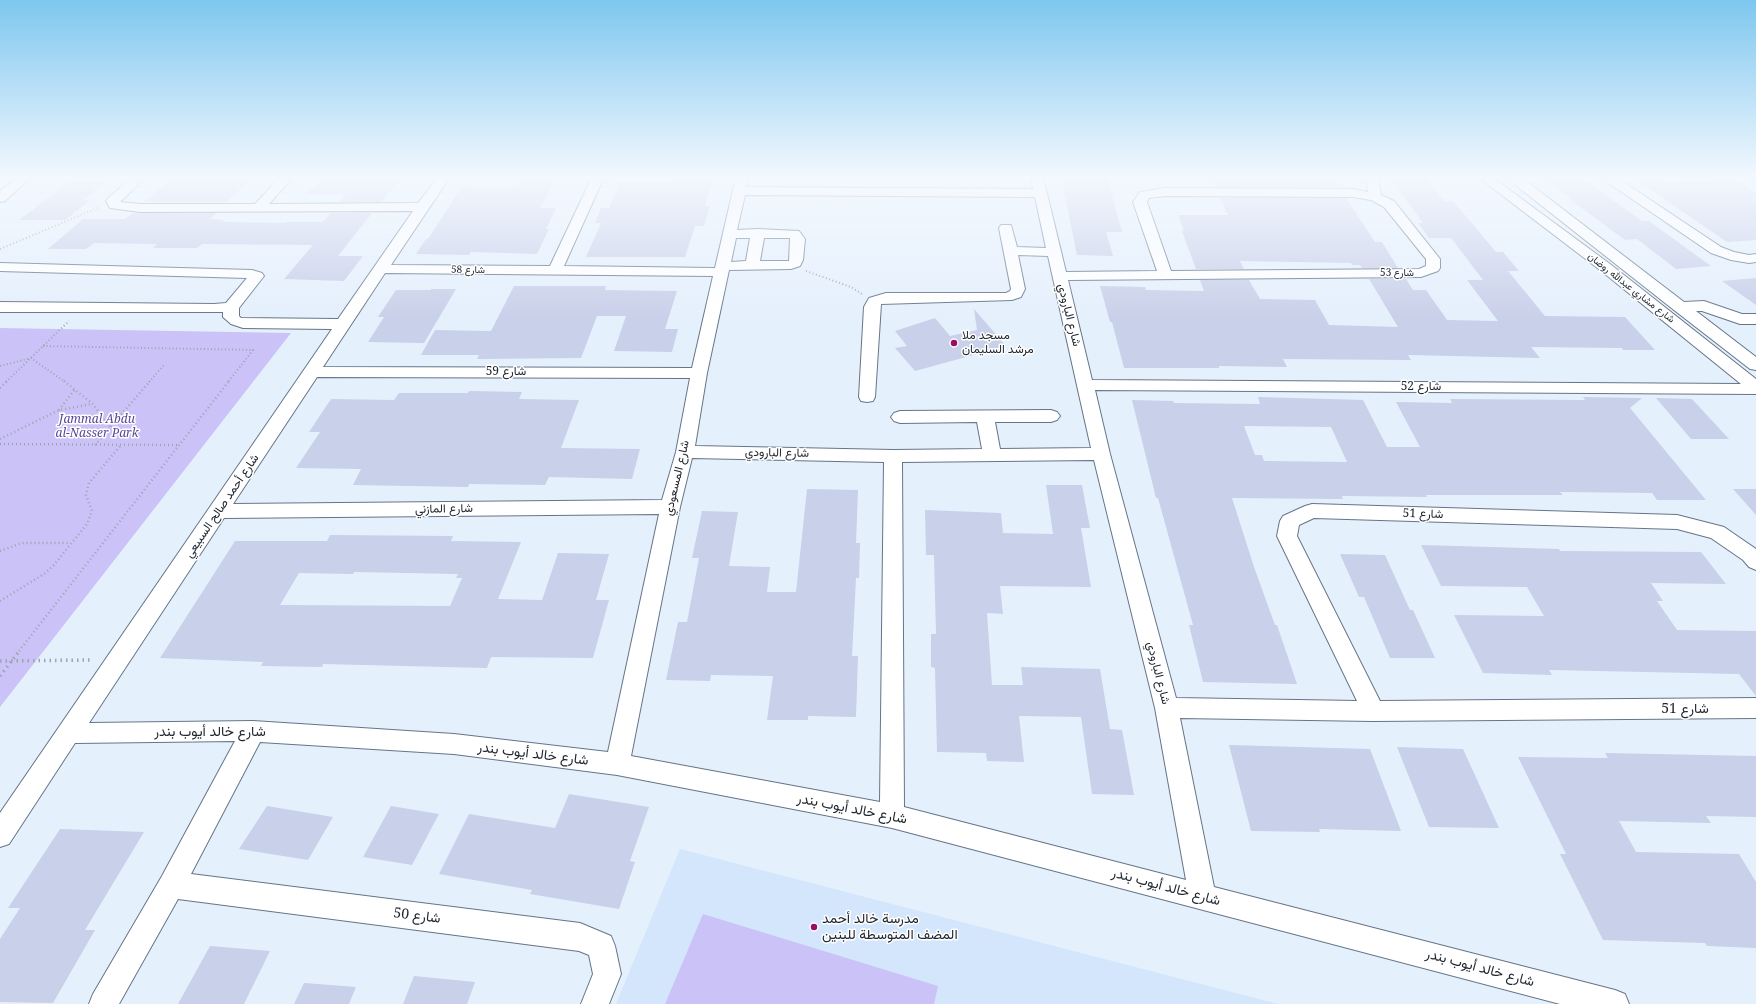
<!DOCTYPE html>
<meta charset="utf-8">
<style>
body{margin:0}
canvas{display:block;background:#e5f0fd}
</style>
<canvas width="1756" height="1004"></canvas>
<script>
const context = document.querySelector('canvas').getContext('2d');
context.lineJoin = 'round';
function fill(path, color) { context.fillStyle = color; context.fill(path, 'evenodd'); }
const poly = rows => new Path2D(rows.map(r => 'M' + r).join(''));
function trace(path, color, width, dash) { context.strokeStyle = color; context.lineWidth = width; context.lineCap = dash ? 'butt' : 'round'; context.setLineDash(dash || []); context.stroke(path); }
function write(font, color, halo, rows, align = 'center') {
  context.font = font + ' "Noto Serif",Vazirmatn,serif'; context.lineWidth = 3; context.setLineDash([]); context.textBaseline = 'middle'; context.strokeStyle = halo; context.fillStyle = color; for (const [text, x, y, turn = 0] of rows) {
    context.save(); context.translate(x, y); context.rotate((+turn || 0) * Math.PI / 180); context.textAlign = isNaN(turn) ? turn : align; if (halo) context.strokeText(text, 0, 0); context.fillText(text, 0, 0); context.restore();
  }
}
fill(poly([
 [468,177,522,177,507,203,451,203],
 [680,849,1278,1004,616,1004]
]), '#d3e6fc');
fill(poly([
 [0,328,291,333,0,707],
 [703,914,938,986,934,1004,665,1004]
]), '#cbc3f7');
fill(poly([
 [174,177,252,177,227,202,144,202],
 [323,177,402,177,381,202,340,202,346,194,307,194],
 [522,177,557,177,540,208,556,208,546,229,549,229,537,254,471,252,469,255,416,254,426,239,428,239,461,188,515,189],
 [675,177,714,177,705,206,710,206,704,226,695,226,685,257,586,257,601,223,595,223,601,208,609,208,620,182,673,183],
 [1061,177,1107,177,1122,232,1106,232,1113,256,1077,255],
 [1210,177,1332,177,1339,187,1215,187],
 [1390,177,1425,177,1444,201,1453,201,1496,252,1503,252,1519,271,1508,271,1545,316,1625,317,1655,350,1623,350,1622,348,1531,347,1540,358,1408,355,1411,360,1283,359,1287,367,1219,366,1219,368,1124,368,1112,322,1110,322,1100,286,1145,287,1146,290,1204,291,1200,280,1249,280,1260,299,1315,300,1329,325,1398,327,1369,279,1406,279,1413,290,1426,290,1447,320,1498,321,1467,280,1483,280,1451,238,1429,238,1418,223,1423,223],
 [1543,177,1581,177,1642,221,1649,221,1711,266,1676,269,1637,239,1625,240,1568,198,1570,198],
 [1658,177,1667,183,1732,178,1756,193,1756,240,1727,242,1635,179],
 [70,181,106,181,83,200,90,200,65,220,19,220],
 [1220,198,1346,198,1375,242,1382,242,1398,268,1362,268,1360,265,1352,265,1351,263,1240,261,1244,269,1196,269,1182,231,1184,231,1178,215,1228,215],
 [133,213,216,213,210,219,225,220,222,222,285,223,287,222,323,222,331,213,372,213,338,256,363,256,344,281,284,279,313,245,202,244,197,248,153,248,157,244,94,243,86,249,48,249,83,219,125,219],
 [1756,278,1756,305,1722,281],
 [514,286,606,286,605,290,677,291,665,329,678,329,672,352,614,351,626,316,597,316,581,358,477,359,479,355,421,355,435,330,491,331],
 [431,289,456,289,424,343,368,342,384,317,378,317,396,290,431,290],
 [974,309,1006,346,915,371,895,348,907,346,895,331,935,318,950,336,977,330],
 [469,391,522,392,519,399,579,400,561,448,640,449,632,479,549,477,545,485,469,484,468,487,353,485,361,469,296,468,320,432,309,432,331,399,394,400,399,393,468,393],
 [1258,397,1363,400,1387,447,1420,447,1396,402,1452,403,1450,399,1585,400,1583,397,1642,398,1630,408,1706,500,1657,500,1652,493,1560,492,1563,495,1426,495,1427,497,1342,496,1343,499,1232,498,1254,567,1275,625,1277,625,1297,684,1203,682,1189,625,1193,625,1158,498,1156,498,1132,400,1173,401,1174,403,1260,404],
 [1244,426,1331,427,1347,462,1264,461,1262,455,1255,455],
 [1656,398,1692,399,1729,439,1691,439],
 [1046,485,1082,485,1090,528,1081,528,1091,587,1000,586,1003,614,987,613,992,685,1023,685,1021,667,1100,669,1110,729,1122,730,1134,795,1092,794,1081,717,1019,716,1024,762,987,761,986,753,937,752,935,668,931,667,931,634,936,634,934,555,926,555,925,510,1001,513,1003,533,1053,534],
 [807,489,858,490,856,543,860,543,859,578,856,578,852,656,858,656,856,717,808,716,808,720,767,720,773,676,711,675,710,681,666,680,678,622,687,622,699,558,692,558,702,511,738,512,729,566,770,567,767,592,796,592],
 [1733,489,1756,489,1756,515],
 [330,535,453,536,451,541,521,542,498,599,542,600,558,553,609,554,596,600,609,600,593,658,491,657,487,668,323,664,322,667,261,666,263,662,160,658,235,541,327,541],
 [354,572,458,574,456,578,462,578,450,606,280,605,299,573,353,574],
 [1421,545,1559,549,1560,551,1701,552,1726,584,1651,583,1663,601,1657,601,1677,630,1756,631,1756,696,1739,674,1549,670,1552,675,1483,673,1454,615,1544,616,1527,587,1441,586],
 [1340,554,1385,555,1410,610,1413,610,1435,658,1390,658,1364,597,1359,597],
 [1229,745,1370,749,1401,831,1319,829,1320,832,1251,831],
 [1397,747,1463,749,1499,828,1429,827],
 [1605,753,1756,756,1756,817,1706,816,1711,823,1619,821,1636,852,1739,854,1756,882,1756,948,1707,946,1705,943,1603,940,1560,854,1566,854,1518,757,1608,758],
 [569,794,649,807,630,861,635,862,619,909,530,894,532,890,439,874,469,814,555,828],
 [267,806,333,817,308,860,239,849],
 [391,806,439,814,412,865,363,857],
 [60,829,144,832,85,930,95,930,53,1003,0,1002,0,939,20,908,8,908],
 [210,946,270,951,244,1004,178,1004],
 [414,976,475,982,467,1004,403,1004],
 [304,983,356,987,349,1004,294,1004]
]), '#c9d0e9');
const minor = poly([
 [18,177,31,177,5,201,0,202,0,191,18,177],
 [133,177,146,177,120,202,140,204,255,204,280,177,293,177,269,204,418,203,438,177,450,177,391,265,550,266,592,177,604,177,564,266,715,268,736,177,748,177,746,187,1033,189,1031,177,1043,177,1066,272,1157,271,1133,202,1140,192,1165,188,1353,189,1368,192,1366,177,1378,177,1381,195,1394,201,1440,259,1440,268,1438,271,1421,277,1068,280,1092,380,1741,384,1600,270,1478,177,1492,177,1610,264,1756,379,1756,394,1095,390,1110,454,1176,698,1357,701,1277,536,1280,521,1283,516,1305,506,1312,504,1677,515,1724,527,1756,549,1756,570,1749,567,1743,560,1711,538,1677,529,1314,518,1299,525,1297,536,1380,701,1756,698,1756,718,1373,721,1180,718,1214,887,1615,990,1625,994,1629,1004,1560,1004,892,828,617,775,454,754,260,742,191,874,580,923,611,936,615,946,621,974,609,1004,581,1004,593,974,589,955,579,951,178,899,119,1004,89,1004,93,994,162,876,235,741,75,743,9,844,0,847,0,813,332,329,243,328,231,324,223,317,223,312,0,312,0,302,214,304,226,303,247,278,0,271,0,263,252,270,262,273,264,276,239,308,239,316,241,318,338,319,413,211,140,212,110,208,106,201,108,198,133,177],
 [745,195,1035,197,1046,248,1017,247,1011,225,1001,225,999,228,1011,289,1010,291,1006,293,886,293,869,298,864,307,859,397,861,401,867,402,873,401,875,397,881,304,1012,300,1021,297,1025,289,1018,255,1048,256,1091,448,1000,449,995,422,1051,422,1057,420,1060,416,1057,412,1051,410,900,411,894,413,891,417,894,421,900,423,977,422,982,449,893,450,695,446,707,373,729,270,791,269,800,266,803,260,805,239,799,231,758,229,737,230,745,195],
 [1165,196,1353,197,1371,200,1384,207,1426,259,1426,266,1419,269,1171,271,1147,202,1149,198,1165,196],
 [736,238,750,238,746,261,731,262,736,238],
 [764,238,790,238,789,261,760,261,764,238],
 [385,273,713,276,692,368,323,367,385,273],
 [317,377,690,378,676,452,662,500,233,504,317,377],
 [692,458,884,462,880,802,631,756,680,507,692,458],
 [1094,460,1155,708,1186,880,904,807,902,462,1094,460],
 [659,514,608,752,454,734,253,721,89,723,224,518,659,514],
 [1507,177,1521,177,1684,302,1704,301,1742,314,1756,314,1756,324,1740,324,1702,311,1696,311,1756,357,1756,370,1750,369,1674,310,1509,180,1507,177],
 [1602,177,1616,177,1721,247,1734,252,1749,255,1756,254,1756,262,1749,263,1731,260,1711,253,1604,180,1602,177]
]);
trace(minor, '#657588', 2);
trace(poly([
 [0,249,100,207],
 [806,271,851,287,862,294],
 [43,346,253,350,228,382],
 [0,366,31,358,65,382],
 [6,382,69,321],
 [149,382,164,365]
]), '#9ca5b1', 2, [1, 2.5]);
trace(poly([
 [64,381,93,404,110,427],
 [0,388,7,381],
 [59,410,75,389],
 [0,439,59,410,92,404],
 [0,444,179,445],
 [95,445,150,381],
 [0,551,22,543,70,543],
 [0,601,44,574,54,565,87,524,92,511,86,495,89,483,121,445],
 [19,651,229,381]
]), '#9ca5b1', 2.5, [1, 3]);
trace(poly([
 [0,661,93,660],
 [0,676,20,650]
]), '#9ca5b1', 3.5, [1.5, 4]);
fill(minor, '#fff');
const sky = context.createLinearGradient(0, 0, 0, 317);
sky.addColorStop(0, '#7ec7ef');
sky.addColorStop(0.56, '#f3f8fe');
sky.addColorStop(1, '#f3f8fe00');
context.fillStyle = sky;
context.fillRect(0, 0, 1756, 317);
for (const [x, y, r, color] of [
 [954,343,4,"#980e62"],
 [814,927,4,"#980e62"]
]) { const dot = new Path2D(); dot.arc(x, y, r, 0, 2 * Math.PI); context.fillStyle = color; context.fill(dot); trace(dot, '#fff', 1.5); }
write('10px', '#20272f', '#fff', [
 ["شارع 58",468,270,1],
 ["شارع 53",1397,273],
 ["شارع مشاري عبدالله روضان",1631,288,38]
]);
write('12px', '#20272f', '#fff', [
 ["شارع البارودي",1069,315,76],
 ["شارع 59",506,372],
 ["شارع 52",1421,387],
 ["شارع البارودي",777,453,1],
 ["شارع المسعودي",677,478,-77],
 ["شارع أحمد صالح السبيعي",222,506,-56],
 ["شارع المازني",444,509,-1],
 ["شارع 51",1423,514,2],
 ["شارع البارودي",1158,673,76]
]);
write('12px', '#20272f', '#fff', [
 ["مسجد ملا",962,336],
 ["مرشد السليمان",962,350]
], 'left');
write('italic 12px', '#5a4697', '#fff', [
 ["Jammal Abdu",97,420],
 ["al-Nasser Park",97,434]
]);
write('14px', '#20272f', '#fff', [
 ["شارع 51",1685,709],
 ["شارع خالد أيوب بندر",210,732],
 ["شارع خالد أيوب بندر",533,754,7],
 ["شارع خالد أيوب بندر",852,809,11],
 ["شارع خالد أيوب بندر",1166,887,15],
 ["شارع 50",417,916,7],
 ["شارع خالد أيوب بندر",1480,968,15]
]);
write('14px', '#20272f', '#fff', [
 ["مدرسة خالد أحمد",822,919],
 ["المضف المتوسطة للبنين",822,935]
], 'left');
</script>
